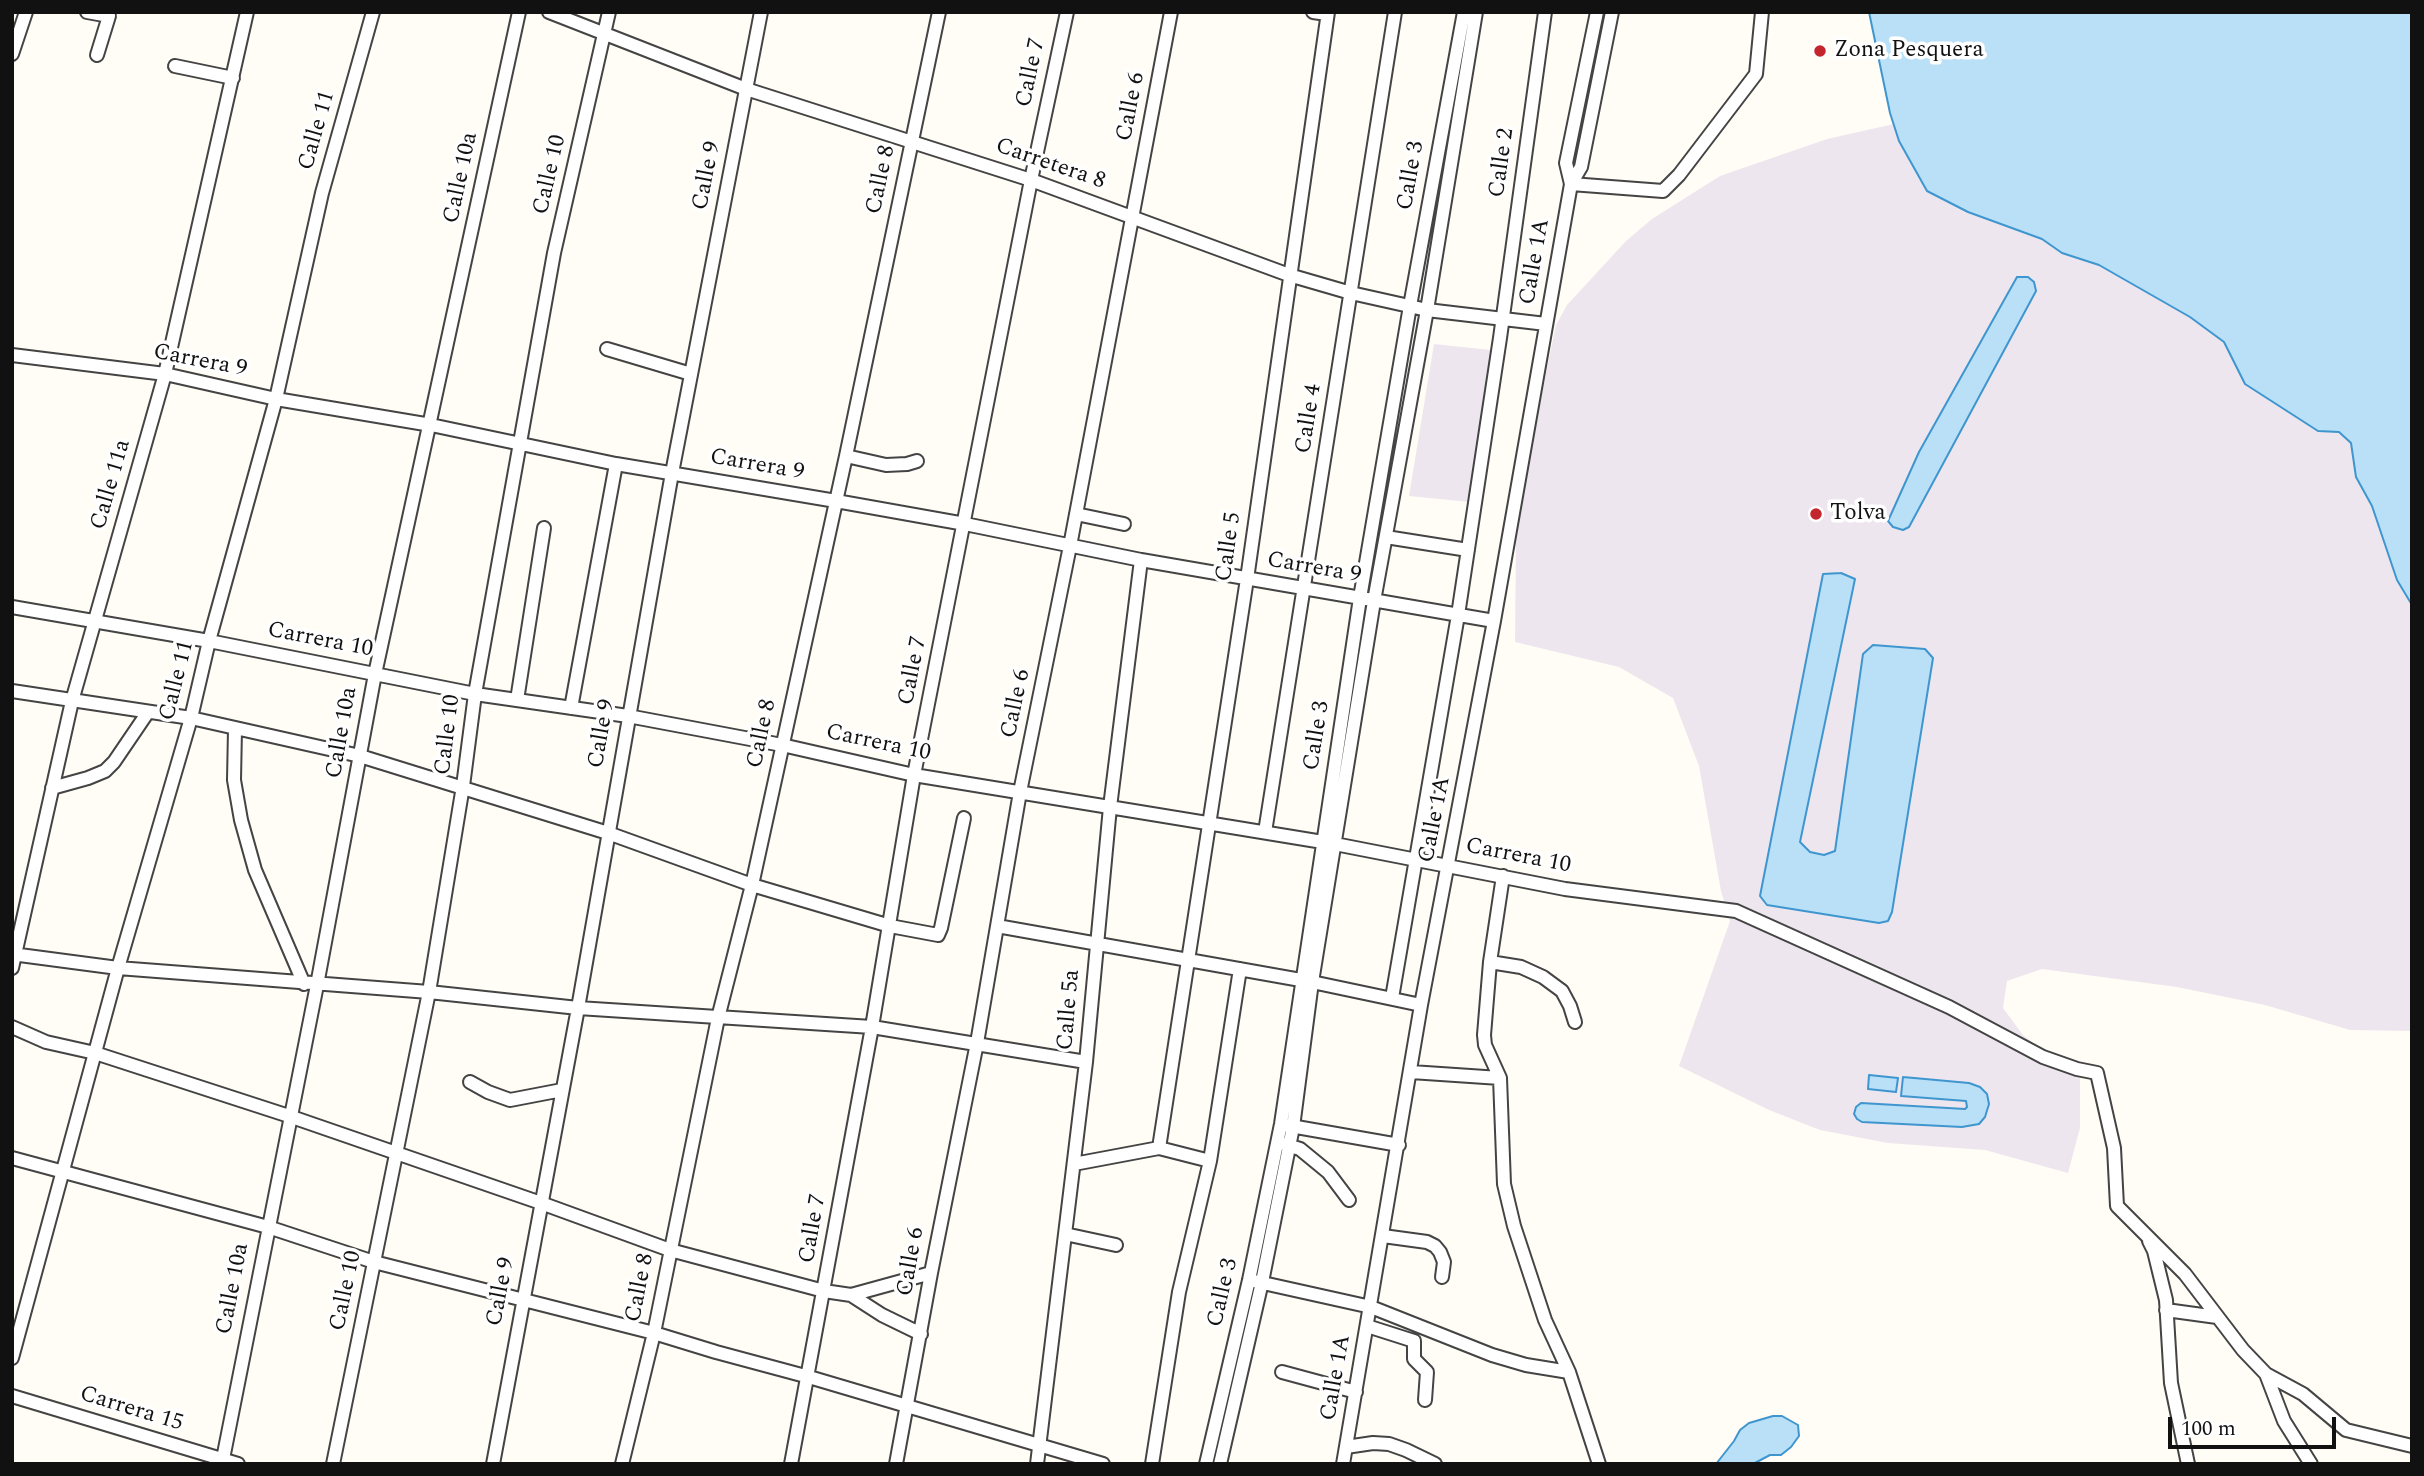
<!DOCTYPE html>
<style>
body{margin:0}
#map{position:relative;width:2424px;height:1476px;overflow:hidden;background:#fffdf5;font-family:Spectral,serif}
canvas{display:block}
.frame{position:absolute;inset:0;border:14px solid #111;pointer-events:none}
.scale{position:absolute;left:2168px;top:1417px;width:168px;height:32px;box-sizing:border-box;border:4px solid #111;border-top:0;padding-left:9px;font-size:21px;line-height:24px;white-space:nowrap;color:#111;-webkit-text-stroke:5px #fff;paint-order:stroke}
</style>
<div id="map">
<canvas width="2424" height="1476"></canvas>
<div class="frame"></div>
<div class="scale">100 m</div>
</div>
<script>
const context = document.querySelector('canvas').getContext('2d');
context.lineJoin = 'round';
function fill(path, color) { context.fillStyle = color; context.fill(path, 'evenodd'); }
const poly = rows => new Path2D(rows.map(r => 'M' + r).join(''));
function trace(path, color, width, dash) { context.strokeStyle = color; context.lineWidth = width; context.lineCap = dash ? 'butt' : 'round'; context.setLineDash(dash || []); context.stroke(path); }
function write(font, color, halo, rows, align = 'center') {
  context.font = font + ' Spectral,serif'; context.lineWidth = 7; context.setLineDash([]); context.textBaseline = 'middle'; context.strokeStyle = halo; context.fillStyle = color; for (const [text, x, y, turn = 0] of rows) {
    context.save(); context.translate(x, y); context.rotate((+turn || 0) * Math.PI / 180); context.textAlign = isNaN(turn) ? turn : align; if (halo) context.strokeText(text, 0, 0); context.fillText(text, 0, 0); context.restore();
  }
}
fill(poly([
 [1894,124,1899,141,1927,191,1968,212,2042,239,2062,253,2099,265,2190,317,2224,342,2245,384,2318,430,2339,432,2351,443,2356,477,2372,506,2397,580,2412,605,2412,1031,2350,1030,2265,1005,2177,987,2042,969,2007,981,2003,1008,2023,1035,2080,1078,2080,1128,2068,1173,1985,1150,1888,1143,1820,1130,1769,1110,1679,1066,1730,921,1721,891,1699,766,1673,698,1619,667,1515,642,1516,542,1527,465,1556,325,1567,305,1626,241,1652,219,1720,176,1827,139],
 [1434,344,1491,350,1470,502,1409,496]
]), '#eee6ef');
const water = poly([
 [1869,12,2412,12,2412,605,2397,580,2372,506,2356,477,2351,443,2339,432,2318,431,2245,384,2224,342,2190,317,2099,265,2062,253,2042,239,1968,212,1927,191,1899,141,1890,113,1869,12],
 [2017,277,2028,277,2034,282,2036,291,1909,527,1903,530,1893,527,1888,521,1919,452,2017,277],
 [1841,573,1855,579,1800,842,1810,852,1824,855,1835,851,1863,654,1873,645,1925,649,1933,658,1892,912,1888,921,1879,923,1767,905,1760,896,1823,574,1841,573],
 [1869,1075,1898,1078,1896,1092,1868,1089,1869,1075],
 [1903,1077,1969,1083,1980,1087,1987,1094,1989,1104,1985,1117,1979,1124,1962,1127,1862,1122,1857,1119,1854,1114,1856,1107,1861,1103,1965,1109,1967,1107,1966,1101,1901,1096,1903,1077],
 [1773,1416,1782,1416,1798,1425,1799,1436,1791,1447,1781,1455,1770,1455,1753,1464,1716,1464,1734,1441,1740,1430,1749,1423,1773,1416]
]);
fill(water, '#b9e0f7');
trace(water, '#3f96cf', 2);
const minor = poly([
 [87,12,109,16,97,55],
 [549,12,746,89,1031,180,1289,275,1351,293,1427,310,1546,324],
 [1313,12,1327,14],
 [12,54,26,12],
 [175,66,233,78],
 [1571,184,1663,191,1679,175,1756,74,1762,12],
 [1571,184,1566,163,1597,12],
 [607,349,691,374],
 [12,355,165,374,276,399,431,425,616,464,836,501,965,524,1141,560,1494,621],
 [846,456,886,465,907,464,917,461],
 [1076,514,1124,524],
 [1386,537,1468,550],
 [12,607,209,641,475,694,628,716,782,745,914,775,1335,844,1565,889,1736,911,1949,1007,2043,1057,2077,1069,2097,1073,2114,1148,2117,1206,2185,1274,2243,1350,2266,1374,2303,1394,2346,1430,2412,1446],
 [12,691,191,718,360,756,608,833,752,885,890,926,938,935,941,928,964,818],
 [517,700,544,528],
 [571,708,616,464],
 [235,729,234,780,241,820,255,870,304,984],
 [52,788,88,778,105,771,114,762,148,712],
 [1265,832,1395,12],
 [1503,876,1490,962,1484,1035,1485,1045,1500,1078,1504,1184,1514,1226,1545,1320,1569,1372,1599,1464],
 [997,926,1312,982,1421,1005],
 [12,954,118,968,429,992,578,1008,872,1027,1086,1062],
 [1490,962,1521,967,1543,977,1562,991,1570,1006,1575,1022],
 [12,968,72,701,165,374,247,12],
 [1392,998,1458,615,1500,338,1545,12],
 [12,1027,46,1042,95,1053,289,1116,541,1203,670,1250,824,1291,851,1295,931,1273],
 [1411,1072,1500,1078],
 [470,1082,488,1092,510,1100,562,1090],
 [1285,1125,1399,1145],
 [1284,1144,1300,1149,1328,1172,1349,1200],
 [12,1158,268,1227,374,1262,654,1333,716,1352,809,1377,1103,1464],
 [1210,1161,1159,1148,1247,579,1328,12],
 [1074,1164,1159,1148],
 [1065,1234,1116,1245],
 [1383,1236,1427,1242,1435,1246,1440,1252,1444,1262,1442,1277],
 [2149,1241,2154,1251,2166,1300,2171,1383,2188,1464],
 [1254,1281,1371,1307,1492,1355,1526,1365,1569,1372],
 [851,1295,882,1315,921,1334],
 [2166,1310,2217,1317],
 [1367,1326,1414,1341,1414,1359,1427,1372,1425,1400],
 [12,1358,118,968,191,718,209,641,276,399,322,193,373,12],
 [1282,1372,1356,1392],
 [2266,1374,2284,1421,2311,1464],
 [12,1396,238,1464],
 [1346,1447,1373,1443,1389,1444,1406,1450,1435,1464],
 [222,1464,317,985,375,674,519,12],
 [333,1464,429,992,463,786,475,694,554,253,609,12],
 [493,1464,578,1008,672,473,761,12],
 [622,1464,654,1333,718,1018,752,885,846,456,939,12],
 [791,1464,872,1027,914,775,1031,180,1067,12],
 [896,1464,931,1273,977,1043,1020,792,1070,546,1171,12],
 [1037,1464,1086,1062,1110,807,1141,560],
 [1152,1464,1179,1292,1210,1161,1240,969],
 [1206,1464,1249,1280,1281,1124,1360,598,1410,306,1464,12],
 [1220,1464,1262,1282,1293,1127,1312,982,1374,601,1427,310,1476,12],
 [1343,1464,1421,1005,1494,621,1571,184,1581,167,1612,12]
]);
trace(minor, '#444', 16);
trace(minor, '#fff', 12);
for (const [x, y, r, color] of [
 [1820,51,7,"#c4262e"],
 [1816,514,7,"#c4262e"]
]) { const dot = new Path2D(); dot.arc(x, y, r, 0, 2 * Math.PI); context.fillStyle = color; context.fill(dot); trace(dot, '#fff', 2.5); }
write('23px', '#111', '#fff', [
 ["Zona Pesquera",1834,51],
 ["Tolva",1830,514]
], 'left');
write('23px', '#111', '#fff', [
 ["Calle 7",1032,73,-78],
 ["Calle 6",1132,107,-79],
 ["Calle 11",318,131,-74],
 ["Calle 2",1503,163,-82],
 ["Carretera 8",1050,165,19],
 ["Calle 10",551,175,-77],
 ["Calle 9",708,176,-79],
 ["Calle 3",1412,176,-80],
 ["Calle 10a",462,178,-78],
 ["Calle 8",882,180,-78],
 ["Calle 1A",1536,262,-80],
 ["Carrera 9",200,362,11],
 ["Calle 4",1310,419,-81],
 ["Carrera 9",757,466,10],
 ["Calle 11a",112,485,-74],
 ["Calle 5",1230,547,-82],
 ["Carrera 9",1314,569,10],
 ["Carrera 10",320,641,11],
 ["Calle 7",914,671,-79],
 ["Calle 11",178,681,-76],
 ["Calle 6",1017,704,-78],
 ["Calle 10a",343,733,-80],
 ["Calle 9",603,734,-80],
 ["Calle 8",763,734,-78],
 ["Calle 10",449,735,-83],
 ["Calle 3",1318,736,-81],
 ["Carrera 10",878,744,12],
 ["Calle 1A",1436,820,-79],
 ["Carrera 10",1518,857,11],
 ["Calle 5a",1070,1010,-85],
 ["Calle 7",814,1229,-80],
 ["Calle 6",912,1262,-80],
 ["Calle 8",641,1288,-79],
 ["Calle 10a",234,1289,-79],
 ["Calle 10",347,1291,-78],
 ["Calle 9",502,1292,-79],
 ["Calle 3",1224,1293,-77],
 ["Calle 1A",1337,1378,-80],
 ["Carrera 15",131,1410,17]
]);
</script>
